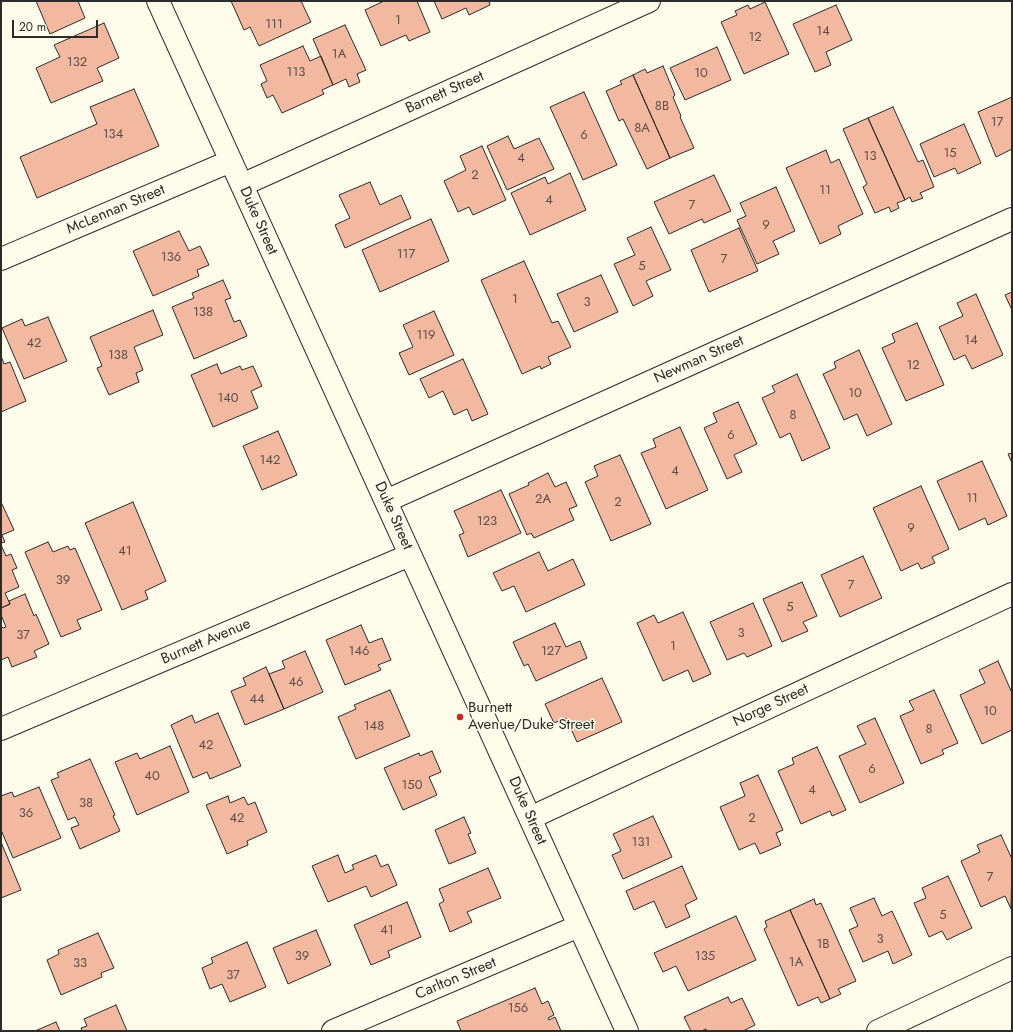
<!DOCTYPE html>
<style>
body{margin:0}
#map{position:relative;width:1013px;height:1032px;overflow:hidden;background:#fdfbea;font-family:Jost,sans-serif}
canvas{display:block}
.frame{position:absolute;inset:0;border:2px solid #2b2b2b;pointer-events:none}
.scale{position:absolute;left:12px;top:20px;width:86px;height:18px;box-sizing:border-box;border:2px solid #2b2b2b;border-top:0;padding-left:5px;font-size:12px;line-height:14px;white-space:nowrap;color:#2b2b2b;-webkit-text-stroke:3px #fdfbea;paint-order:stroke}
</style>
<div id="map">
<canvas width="1013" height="1032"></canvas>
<div class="frame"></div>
<div class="scale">20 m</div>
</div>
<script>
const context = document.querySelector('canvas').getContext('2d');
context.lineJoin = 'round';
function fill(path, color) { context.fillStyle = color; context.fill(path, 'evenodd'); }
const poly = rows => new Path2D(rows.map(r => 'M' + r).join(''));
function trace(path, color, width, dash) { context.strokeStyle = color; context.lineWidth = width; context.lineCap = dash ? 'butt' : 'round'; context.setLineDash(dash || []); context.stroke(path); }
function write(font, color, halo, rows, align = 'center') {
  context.font = font + ' Jost,sans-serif'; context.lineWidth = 3; context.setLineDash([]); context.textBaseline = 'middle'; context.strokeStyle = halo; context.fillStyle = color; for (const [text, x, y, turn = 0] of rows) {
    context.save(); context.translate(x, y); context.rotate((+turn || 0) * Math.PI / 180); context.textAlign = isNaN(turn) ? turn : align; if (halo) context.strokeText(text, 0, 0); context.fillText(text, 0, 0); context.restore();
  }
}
const building = poly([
 [36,1,78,1,85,18,50,34,36,1],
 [231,1,301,1,311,22,259,46,250,27,244,30,231,1],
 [384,1,417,1,430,32,409,41,406,35,381,46,365,10,384,1],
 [434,1,489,1,490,5,469,15,466,8,442,19,434,1],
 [765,2,789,54,744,74,721,22,737,15,735,11,748,5,750,9,765,2],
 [836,5,852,40,826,52,831,65,815,72,793,24,836,5],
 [104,23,119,58,97,68,103,81,51,103,36,68,60,57,54,45,104,23],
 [345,25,366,70,357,74,360,82,349,87,346,79,333,85,313,39,345,25],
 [303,46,310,61,321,56,333,85,322,90,324,94,282,113,273,95,267,98,261,84,267,81,260,65,303,46],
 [717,47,731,80,685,100,670,68,717,47],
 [663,66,675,95,673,97,681,116,680,117,694,148,670,158,633,75,645,69,647,73,663,66],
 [633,75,670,158,647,169,623,119,619,121,606,91,622,84,620,81,633,75],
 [134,89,159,146,37,198,20,157,97,124,90,107,134,89],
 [584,92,617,165,583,180,550,107,584,92],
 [1012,97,1012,149,996,157,978,112,1012,97],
 [893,107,918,162,923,160,934,187,920,193,923,198,912,202,910,197,905,200,868,118,893,107],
 [868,118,905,200,897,203,899,208,891,212,889,207,875,213,863,187,867,184,843,129,868,118],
 [964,124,981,163,958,174,955,168,934,177,920,144,964,124],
 [508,136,514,149,539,138,554,169,507,190,487,146,508,136],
 [482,146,506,200,473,215,469,207,458,212,444,181,466,170,460,156,482,146],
 [826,150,831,163,839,159,863,214,838,226,841,234,820,244,786,168,826,150],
 [570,173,586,210,530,235,511,193,545,177,548,184,570,173],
 [714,175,731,211,704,223,702,219,669,234,654,202,714,175],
 [370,182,380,205,401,195,411,218,345,248,335,225,350,218,339,195,370,182],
 [776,187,795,231,773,241,779,254,757,264,737,220,746,216,740,203,776,187],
 [431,219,449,261,380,292,362,250,431,219],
 [651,227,671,270,646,281,653,296,633,306,614,264,635,255,627,238,651,227],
 [739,228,758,271,709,292,691,250,739,228],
 [179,231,189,251,200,246,209,265,197,270,199,276,153,296,133,251,179,231],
 [524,261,552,323,558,321,571,347,548,357,551,364,541,369,540,366,522,374,481,280,524,261],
 [601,275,618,312,574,332,557,294,601,275],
 [223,280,231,298,225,300,234,322,240,320,247,336,194,359,172,307,194,298,192,293,223,280],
 [1012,292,1012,310,1005,295,1012,292],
 [976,294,1003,355,972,369,965,355,954,360,939,327,963,316,957,303,976,294],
 [153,310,163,335,134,347,143,370,136,373,139,382,109,395,97,368,102,366,90,337,153,310],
 [434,311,454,355,409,375,399,353,413,347,403,325,434,311],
 [48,317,67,361,24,379,2,328,22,319,25,326,48,317],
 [917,323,944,385,906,401,882,348,895,342,892,334,917,323],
 [859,350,892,424,867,436,857,414,844,420,823,374,836,368,834,362,859,350],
 [1,356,4,364,10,362,26,401,1,412,1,356],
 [463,359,488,414,472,421,467,409,454,415,443,391,429,398,420,379,463,359],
 [217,364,221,374,240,366,242,370,253,366,262,386,251,391,258,408,213,427,191,375,217,364],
 [797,374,830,448,802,461,790,433,780,438,762,398,775,392,772,386,797,374],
 [738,402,757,444,734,455,742,472,727,479,704,428,717,422,713,413,738,402],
 [680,427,708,490,666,509,641,453,656,447,653,439,680,427],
 [278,431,297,475,262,490,243,446,278,431],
 [1012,453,1012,463,1008,454,1012,453],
 [620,455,651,524,611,541,585,482,598,476,594,466,620,455],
 [982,461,1007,516,988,525,985,518,959,530,937,481,982,461],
 [548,473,555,487,566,482,577,506,569,509,574,520,534,538,531,533,527,535,509,494,529,485,528,483,548,473],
 [921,486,949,549,932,557,935,563,921,569,918,563,901,571,873,508,921,486],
 [501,490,521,533,468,557,459,535,464,533,454,511,501,490],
 [1,502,14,530,2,535,5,542,1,543,1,502],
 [133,502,166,581,145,591,148,599,122,610,85,523,133,502],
 [48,542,53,552,68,546,70,550,75,548,102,610,77,620,81,629,61,637,25,552,48,542],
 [1,545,6,556,11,554,17,568,12,570,19,587,5,593,10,604,1,608,1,545],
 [539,552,548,571,573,559,585,585,526,612,514,586,502,591,493,573,539,552],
 [863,556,882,598,840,617,821,575,863,556],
 [802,582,817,616,803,622,808,631,782,642,763,599,802,582],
 [25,594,34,616,36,614,49,644,34,651,37,657,12,667,8,657,1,660,1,626,3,628,6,627,1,615,1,608,10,604,9,601,25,594],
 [753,603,772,646,747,657,744,653,727,660,710,622,753,603],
 [683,612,711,674,693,682,688,670,663,681,637,623,654,615,658,623,683,612],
 [555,623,566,647,580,641,587,658,536,681,528,664,524,666,513,642,555,623],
 [361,625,369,643,382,638,391,660,378,665,381,670,345,685,326,640,361,625],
 [305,651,323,692,284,709,269,674,285,668,282,661,305,651],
 [998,661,1012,693,1012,730,982,744,960,695,985,683,979,670,998,661],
 [266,667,284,709,245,725,231,691,246,685,243,678,266,667],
 [602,678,622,722,577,742,566,718,554,723,545,704,602,678],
 [390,690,410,736,356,759,338,717,356,709,354,705,390,690],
 [934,690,958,743,942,750,944,754,921,764,900,716,914,710,909,701,934,690],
 [218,713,241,766,210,779,207,772,193,778,171,725,192,715,195,723,218,713],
 [875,718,904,783,860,803,839,756,866,744,857,726,875,718],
 [170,746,189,792,137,815,115,762,137,753,140,759,170,746],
 [817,747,846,810,832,816,830,811,801,824,778,771,794,764,792,758,817,747],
 [432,751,441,772,429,777,437,795,403,810,384,768,419,753,420,756,432,751],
 [90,759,115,815,113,816,120,831,80,849,71,828,79,825,75,817,68,820,51,780,59,777,57,773,90,759],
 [758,775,783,830,776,833,781,845,760,854,755,843,739,850,720,807,745,796,740,783,758,775],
 [39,787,61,838,13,858,1,830,1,796,12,792,14,797,39,787],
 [228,796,230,803,244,797,248,805,255,802,267,832,247,841,248,845,227,854,206,805,228,796],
 [653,816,672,857,623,879,612,855,621,851,613,834,653,816],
 [464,817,471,833,468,834,476,853,449,864,435,830,464,817],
 [1001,835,1012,859,1011,909,1005,896,981,907,961,861,980,852,977,845,1001,835],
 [1,842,21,890,1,898,1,842],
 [338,855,345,873,354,869,352,865,376,855,381,867,388,864,397,885,371,897,366,886,328,902,312,866,338,855],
 [682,866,697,899,685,905,690,917,666,928,654,901,634,910,626,891,682,866],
 [488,868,501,898,467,912,472,922,450,932,439,904,444,901,439,889,488,868],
 [948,876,972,928,947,940,942,931,929,937,914,903,926,898,922,888,948,876],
 [874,898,882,916,892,911,912,955,893,964,888,951,863,962,849,930,858,926,850,908,874,898],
 [814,899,816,905,821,903,856,981,838,989,841,994,830,999,790,910,814,899],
 [407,902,421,937,388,951,390,957,371,965,354,925,407,902],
 [790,910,830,999,821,1003,818,997,798,1006,764,929,767,927,765,921,790,910],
 [736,916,756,960,688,991,676,966,663,972,654,953,736,916],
 [316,930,331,965,288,984,273,948,316,930],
 [98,933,114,968,101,973,102,977,61,995,47,960,59,954,58,950,98,933],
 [247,942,266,987,230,1002,222,984,210,989,202,968,213,963,211,958,247,942],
 [535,988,542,1004,548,1001,554,1015,548,1018,549,1020,555,1017,561,1031,461,1031,457,1021,535,988],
 [728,997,731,1003,742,998,755,1025,743,1031,707,1031,706,1029,701,1031,691,1031,684,1017,728,997],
 [116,1005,127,1031,82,1031,81,1028,87,1026,84,1019,116,1005],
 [56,1022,60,1031,35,1031,56,1022]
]);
fill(building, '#f2b8a0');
trace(building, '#2b2b2b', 1);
const minor = poly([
 [158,1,627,1031],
 [242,185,649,1],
 [1,259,231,161],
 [386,501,1012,219],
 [1,729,410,555],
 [530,818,1012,594],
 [333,1031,579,926],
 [878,1031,1012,968]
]);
trace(minor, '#2b2b2b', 24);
trace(minor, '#fdfbea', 22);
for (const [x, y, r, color] of [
 [460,717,4,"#c62828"]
]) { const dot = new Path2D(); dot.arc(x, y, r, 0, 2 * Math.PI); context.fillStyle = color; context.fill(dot); trace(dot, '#fdfbea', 1.5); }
write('13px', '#5d4e48', null, [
 ["1",398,21],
 ["111",274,25],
 ["14",823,32],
 ["12",755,38],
 ["1A",339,55],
 ["132",77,63],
 ["113",296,73],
 ["10",701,74],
 ["8B",662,107],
 ["17",997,123],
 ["8A",642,129],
 ["134",113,135],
 ["6",584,136],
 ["15",950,154],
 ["13",870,157],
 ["4",521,159],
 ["2",475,176],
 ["11",825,191],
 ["4",549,201],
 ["7",692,206],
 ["9",766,226],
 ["117",406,255],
 ["136",171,258],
 ["7",724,260],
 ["5",642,267],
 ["1",515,300],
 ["3",587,303],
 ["138",203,313],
 ["119",426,336],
 ["14",971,341],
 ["42",34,344],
 ["138",118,356],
 ["12",913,366],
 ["10",855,394],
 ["140",228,399],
 ["8",793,416],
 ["6",731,436],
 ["142",270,461],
 ["4",675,472],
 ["11",972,499],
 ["2A",543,500],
 ["2",618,503],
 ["123",487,522],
 ["9",911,529],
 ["41",125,552],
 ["39",63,581],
 ["7",851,586],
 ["5",790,608],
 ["3",741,634],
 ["37",23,636],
 ["1",673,647],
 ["146",359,652],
 ["127",551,652],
 ["46",296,683],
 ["44",257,700],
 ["10",990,712],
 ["148",374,727],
 ["8",929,730],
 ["42",206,746],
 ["6",872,770],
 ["40",152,777],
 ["150",412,786],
 ["4",812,791],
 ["38",86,804],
 ["36",26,814],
 ["42",237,819],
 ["2",752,819],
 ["131",641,843],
 ["7",990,878],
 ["5",943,916],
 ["41",387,931],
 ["3",880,940],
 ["1B",823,945],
 ["39",302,957],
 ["135",705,957],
 ["1A",796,963],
 ["33",80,964],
 ["37",233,976],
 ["156",518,1009]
]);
write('15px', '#2b2b2b', '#fdfbea', [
 ["Barnett Street",445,93,-24],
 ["McLennan Street",116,210,-23],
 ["Duke Street",258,221,66],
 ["Newman Street",699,360,-24],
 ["Duke Street",393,516,66],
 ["Burnett Avenue",206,642,-23],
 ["Norge Street",771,706,-25],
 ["Duke Street",527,811,66],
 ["Carlton Street",456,979,-23]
]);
write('15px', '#2b2b2b', '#fdfbea', [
 ["Burnett",468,708],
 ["Avenue/Duke Street",468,725]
], 'left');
</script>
